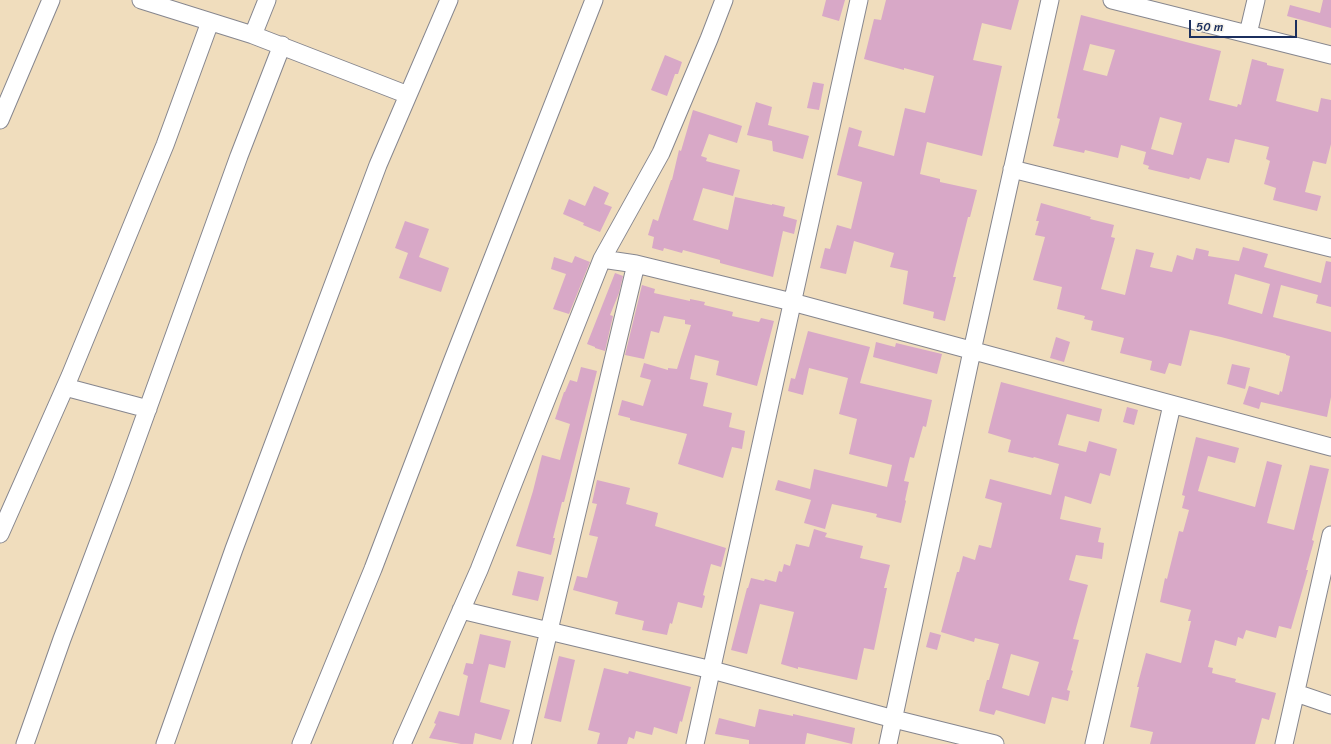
<!DOCTYPE html>
<style>
body{margin:0}
#map{position:relative;width:1331px;height:744px;overflow:hidden;background:#f0ddbd;font-family:Sriracha,sans-serif}
canvas{display:block}
.scale{position:absolute;left:1189px;top:20px;width:108px;height:18px;box-sizing:border-box;border:2px solid #1b2f5e;border-top:0;padding-left:5px;font-size:12px;line-height:14px;white-space:nowrap;color:#1b2f5e;-webkit-text-stroke:3px #f7f3e8;paint-order:stroke}
</style>
<div id="map">
<canvas width="1331" height="744"></canvas>
<div class="scale">50 m</div>
</div>
<script>
const context = document.querySelector('canvas').getContext('2d');
context.lineJoin = 'round';
function fill(path, color) { context.fillStyle = color; context.fill(path, 'evenodd'); }
const poly = rows => new Path2D(rows.map(r => 'M' + r).join(''));
function trace(path, color, width, dash) { context.strokeStyle = color; context.lineWidth = width; context.lineCap = dash ? 'butt' : 'round'; context.setLineDash(dash || []); context.stroke(path); }
fill(poly([
 [826,0,845,0,839,21,822,16],
 [886,0,1019,0,1011,30,982,23,973,60,1002,66,982,156,927,142,920,174,940,179,940,182,977,190,970,217,968,217,953,277,956,277,945,321,933,318,934,312,903,304,908,271,890,267,894,253,854,241,846,274,820,268,825,248,830,249,837,225,851,229,862,183,862,182,837,175,849,127,862,131,858,146,894,156,905,108,925,113,934,76,904,68,904,70,864,59,874,19,881,20],
 [1323,0,1331,0,1331,28,1287,16,1290,5,1320,13],
 [1081,15,1221,51,1209,100,1237,107,1238,104,1241,105,1252,59,1267,63,1267,65,1284,69,1276,101,1318,112,1321,98,1331,100,1331,144,1326,164,1313,161,1305,192,1321,196,1317,211,1273,200,1276,188,1264,184,1270,161,1266,159,1269,147,1235,139,1229,163,1207,158,1200,180,1190,177,1189,179,1148,169,1149,166,1143,164,1146,152,1121,145,1118,158,1085,150,1084,153,1053,146,1060,119,1057,118],
 [1090,44,1115,50,1107,76,1083,70],
 [1160,117,1182,123,1173,155,1151,149],
 [665,55,682,62,678,74,675,74,667,96,651,90],
 [813,82,824,84,819,110,807,108],
 [756,102,772,107,768,125,809,136,803,159,773,151,772,141,747,135],
 [693,110,742,126,737,143,709,134,701,156,707,158,706,161,740,170,733,196,703,188,693,220,728,230,735,197,772,205,772,204,785,207,783,216,797,220,794,234,783,231,773,277,720,263,720,260,683,250,682,253,664,248,663,251,652,248,654,237,648,235,653,219,658,221,671,180,672,180,679,150,681,151],
 [594,186,609,193,604,204,612,207,600,232,583,225,584,223,563,214,569,199,585,206],
 [1041,203,1091,217,1090,219,1114,225,1111,237,1115,238,1101,289,1125,295,1136,249,1154,253,1150,267,1172,272,1177,255,1193,260,1196,248,1209,251,1208,256,1239,261,1243,247,1268,254,1264,267,1321,283,1326,261,1331,262,1331,307,1316,303,1318,295,1281,285,1273,317,1331,332,1331,397,1327,417,1261,402,1259,409,1243,404,1249,386,1279,395,1280,391,1282,392,1290,356,1286,355,1286,354,1221,337,1190,330,1181,366,1169,363,1165,374,1150,370,1152,361,1120,353,1124,338,1091,330,1093,321,1084,319,1085,316,1057,309,1062,287,1033,280,1045,237,1035,235,1039,221,1036,221],
 [1235,274,1270,284,1262,314,1228,304],
 [405,221,429,229,419,257,449,268,441,292,399,278,408,253,395,248],
 [575,256,590,262,569,314,553,309,566,274,551,269,554,257,572,263],
 [615,273,623,276,619,293,610,315,613,316,605,351,595,348,595,347,587,344],
 [642,285,655,289,654,293,690,301,690,299,705,302,704,305,733,312,732,316,759,322,761,318,774,321,757,386,716,375,719,361,695,355,690,379,708,383,703,406,732,413,729,427,745,431,742,449,732,447,723,478,678,464,687,434,630,420,630,418,618,415,622,400,643,406,651,380,640,377,644,363,668,370,668,368,677,369,691,325,685,324,685,320,664,316,659,333,651,331,644,359,625,355],
 [808,331,870,347,860,383,932,400,926,427,923,426,914,458,910,457,904,481,909,482,905,500,906,501,901,523,876,517,877,514,832,504,825,529,804,523,811,500,775,490,778,480,810,489,814,469,887,487,892,465,849,454,857,419,839,414,848,378,809,368,803,395,788,391,791,378,795,379],
 [1056,337,1070,342,1064,362,1050,358],
 [876,342,895,347,896,343,942,354,937,374,873,357],
 [1232,364,1250,368,1245,389,1227,384],
 [581,367,597,371,564,502,562,502,553,538,555,538,551,555,516,546,533,491,542,455,560,460,570,424,555,419,564,392,565,392,570,380,577,382],
 [1001,382,1102,409,1099,422,1067,414,1058,445,1086,452,1089,441,1117,449,1110,476,1100,473,1091,504,1065,496,1060,519,1101,528,1098,542,1104,543,1102,559,1076,555,1069,580,1088,585,1073,639,1079,640,1071,670,1073,671,1067,690,1070,691,1068,701,1052,697,1045,724,996,710,994,715,979,711,987,680,989,680,999,644,975,638,974,642,941,632,957,572,959,572,963,556,975,560,979,545,991,548,1002,503,985,498,990,479,1051,495,1059,464,1034,457,1033,458,1008,452,1011,440,988,433],
 [1011,654,1039,662,1029,696,1002,688],
 [1127,407,1138,410,1134,425,1123,422],
 [1196,437,1239,448,1235,463,1208,456,1198,491,1255,507,1267,461,1282,465,1267,523,1294,530,1310,465,1329,469,1312,540,1314,541,1306,570,1308,570,1291,629,1279,626,1276,638,1246,630,1243,639,1238,637,1236,646,1215,640,1208,667,1213,668,1212,673,1236,679,1235,682,1276,693,1269,720,1262,718,1255,744,1150,744,1153,732,1130,727,1139,687,1137,687,1146,653,1181,663,1191,621,1188,621,1191,610,1160,602,1165,578,1167,579,1179,531,1183,532,1189,510,1182,508,1185,496,1182,495],
 [597,480,630,488,626,504,658,513,655,526,726,548,721,567,711,564,703,595,705,596,702,608,678,602,672,624,670,623,667,635,642,630,644,621,615,614,618,602,573,590,577,576,587,578,598,537,589,535,597,504,592,503],
 [814,529,827,533,825,537,863,546,860,558,890,565,884,588,887,588,874,650,864,648,857,680,798,667,798,669,781,664,794,612,760,604,747,654,731,650,747,588,748,588,751,578,764,581,765,579,776,582,779,571,782,572,784,564,790,566,796,544,809,547],
 [518,571,544,577,538,601,512,595],
 [930,632,941,635,937,650,926,647],
 [480,634,511,641,505,668,489,664,480,702,510,710,501,740,475,733,473,744,461,744,429,738,436,724,434,723,439,711,459,716,468,676,463,674,466,663,473,664],
 [559,656,575,660,561,722,544,718],
 [604,668,628,674,629,671,691,687,682,722,680,721,677,734,654,727,652,735,636,731,634,739,629,737,627,744,597,744,600,733,588,730],
 [759,709,793,716,793,714,855,728,852,744,807,733,805,744,749,744,749,740,715,734,719,718,755,727]
]), '#d8a8c7');
const minor = poly([
 [141,0,253,35,408,95],
 [1112,0,1331,55],
 [1248,34,1256,0],
 [253,35,267,0],
 [0,120,51,0],
 [1012,169,1331,248],
 [602,259,636,264,792,302,1331,447],
 [65,387,148,409],
 [0,534,70,376,165,145,210,22],
 [461,610,712,670,894,719,995,744],
 [1296,693,1331,705],
 [25,744,62,639,122,480,239,156,282,45],
 [165,744,234,549,378,165,449,0],
 [301,744,373,569,452,362,594,0],
 [402,744,479,570,602,259,661,153,709,39,724,0],
 [522,744,636,264],
 [695,744,859,0],
 [888,744,972,351,1050,0],
 [1094,744,1172,405],
 [1284,744,1331,535]
]);
trace(minor, '#86868e', 19);
trace(minor, '#fff', 17);
</script>
